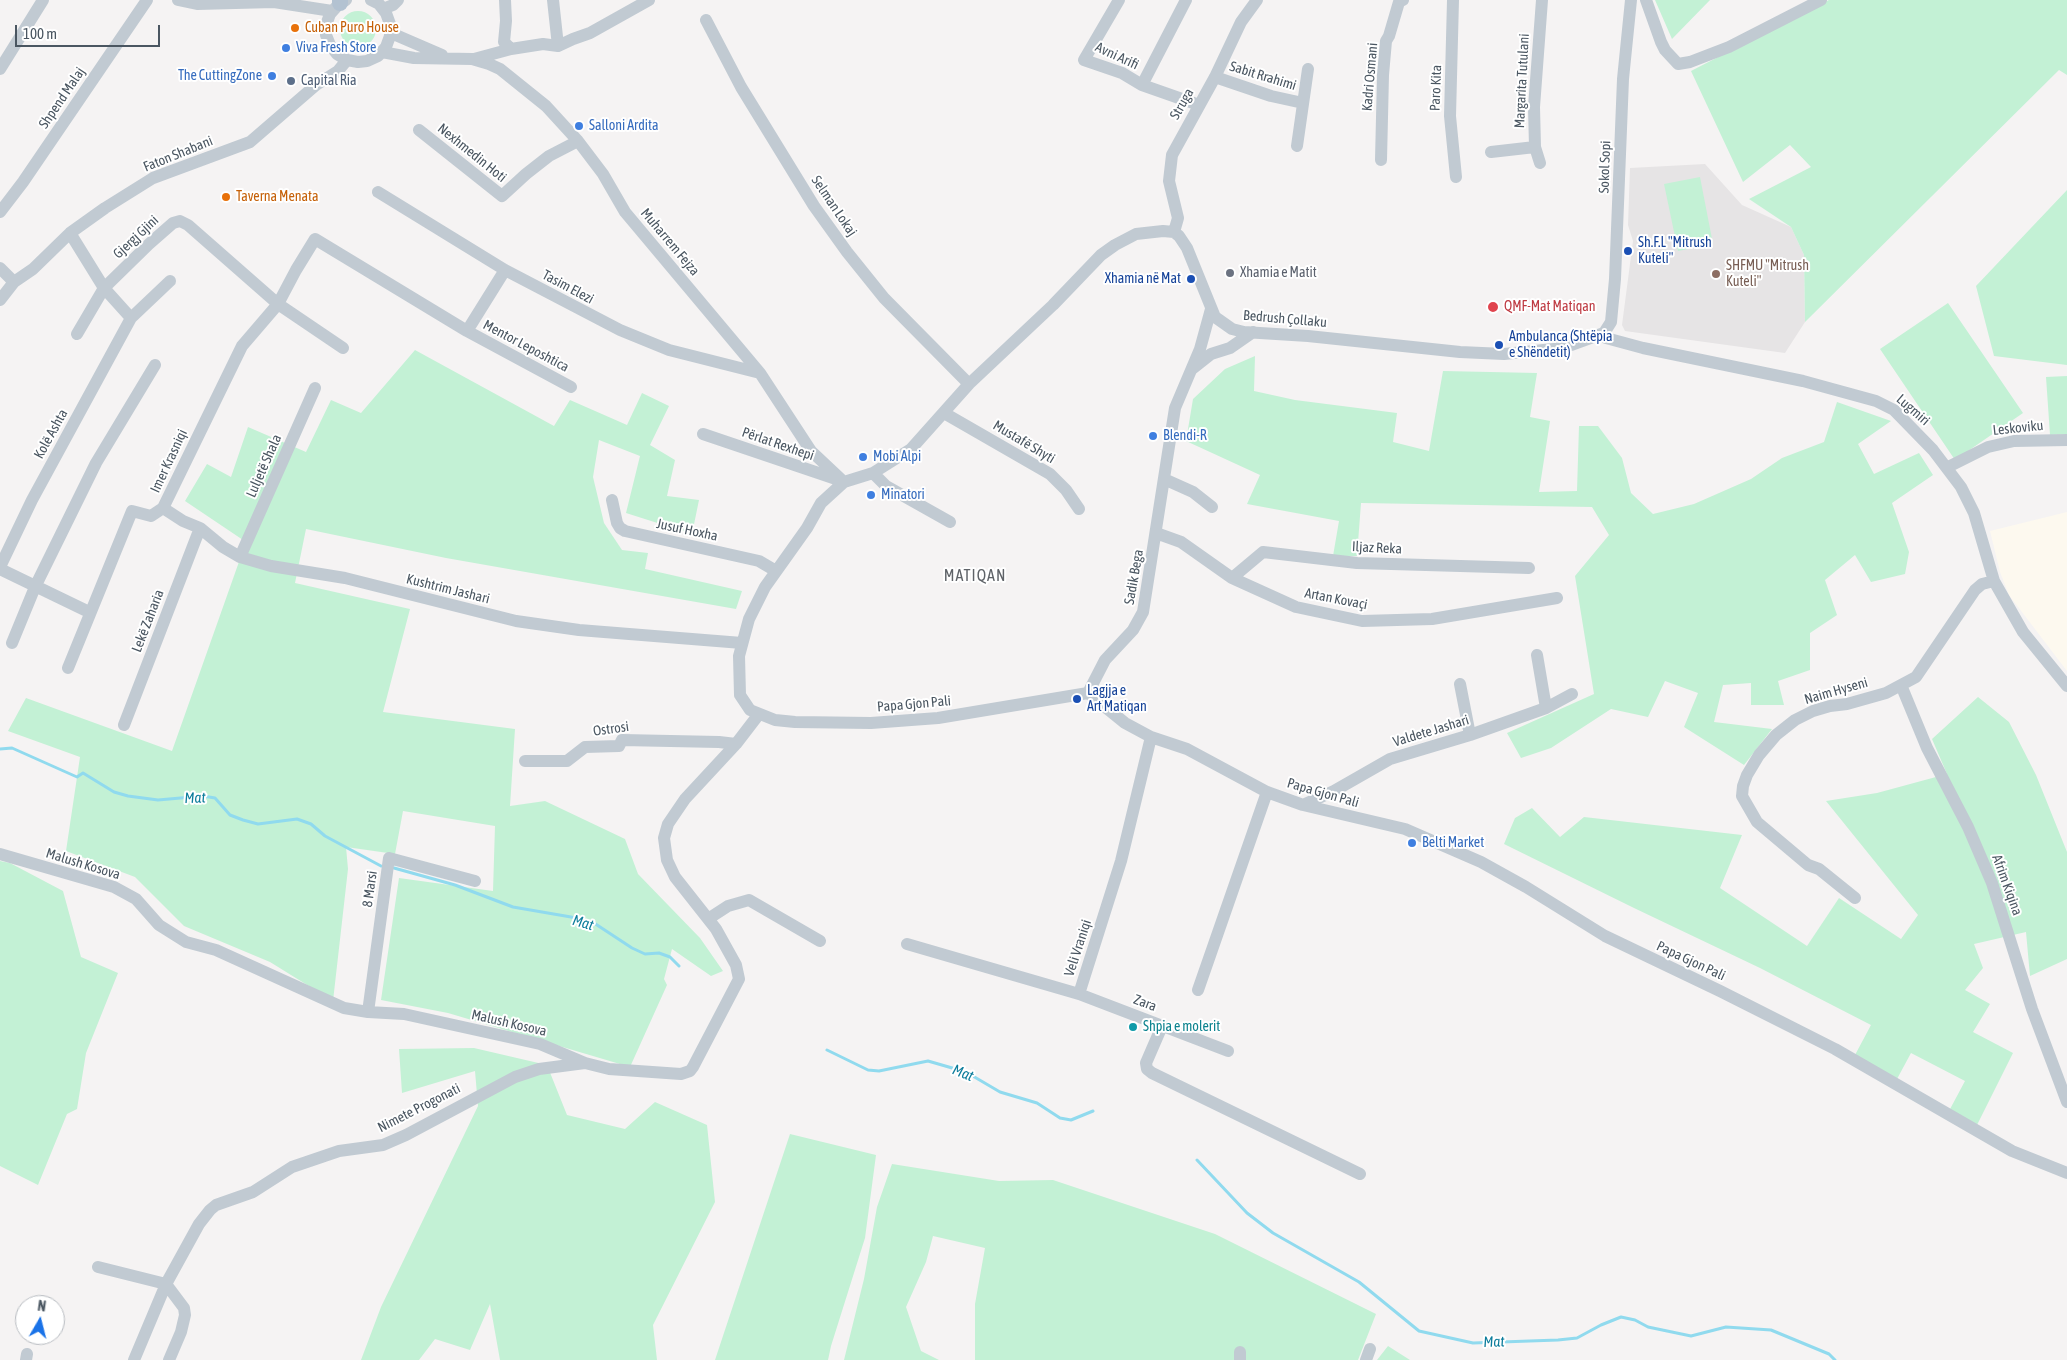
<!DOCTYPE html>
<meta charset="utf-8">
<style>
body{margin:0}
#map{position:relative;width:2067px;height:1360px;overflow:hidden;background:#f5f3f3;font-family:"Asap Condensed",sans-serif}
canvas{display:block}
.north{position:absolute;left:15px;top:1295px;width:50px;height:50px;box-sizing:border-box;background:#fff;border:1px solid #b7bbc0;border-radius:50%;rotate:8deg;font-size:14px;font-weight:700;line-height:20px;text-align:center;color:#4a5661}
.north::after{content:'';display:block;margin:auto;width:18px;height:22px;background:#1a73e8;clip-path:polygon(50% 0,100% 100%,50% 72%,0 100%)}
.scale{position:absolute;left:15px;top:25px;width:145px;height:22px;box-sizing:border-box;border:2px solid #4a5661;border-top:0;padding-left:6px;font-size:15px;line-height:18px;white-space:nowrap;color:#4a5661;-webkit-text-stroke:4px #fff;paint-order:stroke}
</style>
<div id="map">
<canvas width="2067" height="1360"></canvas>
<div class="north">N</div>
<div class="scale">100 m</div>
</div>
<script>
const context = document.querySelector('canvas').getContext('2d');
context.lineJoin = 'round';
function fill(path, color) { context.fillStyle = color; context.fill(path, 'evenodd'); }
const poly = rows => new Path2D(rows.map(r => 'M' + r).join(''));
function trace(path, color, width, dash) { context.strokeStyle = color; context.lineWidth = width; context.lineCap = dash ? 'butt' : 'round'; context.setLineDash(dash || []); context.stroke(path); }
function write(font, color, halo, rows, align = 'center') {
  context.font = font + ' "Asap Condensed",sans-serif'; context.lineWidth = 4; context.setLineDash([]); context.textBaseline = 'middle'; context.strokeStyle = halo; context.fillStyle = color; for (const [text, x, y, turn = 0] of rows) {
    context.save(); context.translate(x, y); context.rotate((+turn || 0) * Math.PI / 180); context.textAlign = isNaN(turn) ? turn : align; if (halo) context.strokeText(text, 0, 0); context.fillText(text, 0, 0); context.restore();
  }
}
fill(poly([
 [2067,512,2067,671,2009,595,2000,572,1990,531]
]), '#fdf9ef');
fill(poly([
 [1705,164,1742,205,1791,227,1804,255,1805,322,1785,353,1625,331,1622,325,1633,241,1628,225,1630,168]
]), '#e6e4e5');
fill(poly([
 [1655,0,1710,0,1672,39],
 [1829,0,2067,0,2067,75,2059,70,1805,322,1804,255,1791,227,1749,199,1811,167,1790,145,1743,182,1691,71],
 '340 29a18 18 0 1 1 36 0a18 18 0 1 1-36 0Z',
 [1700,177,1713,244,1678,251,1664,184],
 [2067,190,2067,365,1994,356,1976,286],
 [1948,303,2023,413,1955,460,1880,349],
 [415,350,554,426,570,400,627,425,642,393,669,406,650,445,675,460,667,496,699,500,692,534,626,513,640,456,599,440,593,477,604,523,622,550,648,553,645,569,742,591,736,609,446,558,306,529,295,583,410,609,383,712,515,729,510,806,545,801,625,839,638,874,700,938,723,971,711,976,672,949,664,979,667,985,630,1067,448,1013,381,1000,399,878,493,891,495,826,403,811,395,854,346,847,348,869,333,1001,270,962,184,926,135,877,66,851,80,757,8,731,26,698,172,751,246,542,185,501,207,464,231,477,248,427,306,452,331,400,361,413],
 [1255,356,1254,391,1295,400,1397,413,1393,442,1429,451,1443,371,1537,373,1530,417,1550,421,1539,492,1577,491,1579,426,1598,426,1622,458,1631,493,1653,514,1694,504,1751,479,1782,458,1824,442,1837,402,1891,421,1858,444,1874,474,1919,453,1933,475,1892,503,1909,552,1905,574,1871,582,1855,555,1825,580,1837,615,1810,633,1810,670,1778,681,1784,705,1751,705,1751,683,1723,685,1714,722,1772,729,1744,765,1684,727,1698,693,1665,681,1648,717,1611,709,1551,748,1521,758,1507,733,1594,694,1575,576,1609,535,1592,507,1361,503,1357,556,1333,556,1339,521,1247,504,1260,475,1186,441,1193,399,1225,369],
 [2067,376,2067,434,2050,435,2046,377],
 [1978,697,2009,722,2036,775,2067,852,2067,959,2030,976,2026,932,1974,944,1983,968,1965,990,1990,1004,1973,1032,2013,1053,1977,1125,1949,1111,1965,1081,1911,1053,1897,1079,1855,1055,1871,1025,1760,968,1634,908,1504,844,1515,818,1532,808,1560,837,1584,817,1742,835,1720,888,1807,946,1839,898,1901,939,1918,915,1826,801,1877,793,1947,774,1932,739],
 [0,861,10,863,63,891,81,957,118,973,86,1053,77,1109,67,1114,38,1185,0,1166],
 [474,1048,547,1065,567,1115,625,1129,655,1102,707,1125,715,1202,653,1325,657,1360,500,1360,490,1304,470,1350,435,1339,419,1360,361,1360,381,1307,478,1106,475,1071,402,1093,399,1049],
 [790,1134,876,1155,865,1238,831,1346,828,1360,715,1360],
 [892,1164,999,1181,1053,1180,1215,1234,1376,1314,1358,1360,975,1360,975,1304,985,1248,933,1236,926,1262,906,1307,921,1351,939,1360,844,1360,864,1279,877,1207],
 [1388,1346,1410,1360,1377,1360]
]), '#c3f1d5');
trace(poly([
 [0,749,12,748,77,777,83,773,114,792,128,796,158,800,203,796,215,798,230,815,243,820,258,824,297,819,311,824,325,836,381,866],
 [394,868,455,885,513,907,571,917,594,923,632,948,645,954,659,953,670,957,679,966],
 [827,1050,868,1070,879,1071,928,1061,966,1072,1000,1092,1037,1103,1060,1118,1071,1120,1093,1111],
 [1197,1160,1247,1213,1273,1233,1359,1282,1419,1331,1473,1343,1558,1340,1577,1338,1601,1325,1621,1317,1635,1320,1648,1327,1691,1336,1726,1327,1771,1330,1829,1354,1835,1360]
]), '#90daee', 3);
trace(poly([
 [178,0,197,4,274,2,332,11],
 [346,0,338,5,330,14,326,25,326,35,330,45,337,54,347,60,358,62,367,61,378,56,386,47,390,36,390,24,386,13,379,4,371,0],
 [553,0,558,46],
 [1119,0,1084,60,1122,73,1142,85,1199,105],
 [1453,0,1450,116,1456,177],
 [1646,0,1661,42,1665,50,1678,64,1690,62,1729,47,1821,0],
 [383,9,393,5,398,0],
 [706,20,741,87,814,206,847,252,884,298,969,384],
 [391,33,442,55],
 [511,49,543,44,558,46,573,39,590,33,649,0],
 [382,52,414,58,472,59,489,64,500,69,546,106,578,141,603,174,625,212,760,373,811,451,844,482],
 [474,59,511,49,504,42,506,21,505,0],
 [0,69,43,0],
 [1215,77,1271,96,1303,103],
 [1142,85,1186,0],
 [419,130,502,196,526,174,549,156,578,141],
 [1297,146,1308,69],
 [1491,152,1535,147],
 [1381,160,1383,75,1386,41,1389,36,1399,2,1403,0],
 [1540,163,1535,147,1534,107,1542,0],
 [378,192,505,270,620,330,669,350,760,373],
 [0,212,23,182,147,0],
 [1174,232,1178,218,1169,181,1172,155,1215,77,1241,22,1257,0],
 [70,233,104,288,131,318],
 [0,268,14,282],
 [0,300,14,282,33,269,70,233,105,208,153,178,250,142,316,85,338,71,347,60],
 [467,331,505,270],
 [1604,333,1571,345,1554,349,1504,354,1460,352,1308,336,1244,332,1232,329,1215,317,1187,248,1179,236,1174,232,1163,231,1136,234,1115,245,1101,255,1053,305,969,384,911,449,873,473,844,482,821,503,807,528,765,587,749,619,739,656,740,695,750,710,775,720,795,722,871,723,938,718,1088,693,1125,723,1151,737,1187,749,1267,792,1303,805,1405,829,1481,862,1526,887,1605,936,1720,991,1835,1049,2012,1151,2067,1173],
 [1604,333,1606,338,1643,348,1803,381,1876,401,1894,410,1933,450,1961,487,1974,513,1994,581,2023,632,2067,686],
 [1604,333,1611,322,1615,279,1623,79,1631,0],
 [77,334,104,288,149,244,173,223,180,221,188,225,278,304,343,348],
 [1192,369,1211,354,1230,348,1253,332],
 [944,413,1050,474,1066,490,1079,509],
 [703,434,839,480],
 [1948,467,1988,447,2014,441,2067,440],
 [873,473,886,486,950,522],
 [1164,479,1193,492,1212,507],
 [612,500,617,523,620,528,625,531,759,561,776,571],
 [163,508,183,521,200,528,223,547,240,557,271,566,345,578,516,621,579,630,742,643],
 [1156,533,1181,542,1232,578,1296,607,1362,621,1432,619,1557,598],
 [240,557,315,388],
 [0,567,32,500,131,318,170,281],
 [0,569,89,612],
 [1232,578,1263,552,1357,563,1529,568],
 [12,643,35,587,96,463,155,365],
 [1537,655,1546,708],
 [68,668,132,511,151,516,163,508,242,346,278,304,296,270,315,239,467,331,571,387],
 [1460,684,1470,735],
 [1901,685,1927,748,1968,827,1992,883,2032,1009,2067,1102],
 [1088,693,1105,660,1133,630,1143,612,1175,408,1200,349,1211,309],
 [124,725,200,528],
 [525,761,567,761,585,747,619,746,622,740,719,742,736,744],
 [1303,805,1334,791,1390,759,1470,735,1546,708,1572,694],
 [0,854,114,887,136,899,159,925,186,942,216,950,344,1008,368,1012,404,1014,540,1044,585,1063,609,1069,681,1074,690,1071,693,1067,739,979,736,965,716,929,675,877,667,860,664,838,668,824,685,799,736,744,759,714],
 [1855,898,1819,869,1808,865,1757,822,1742,796,1743,786,1747,775,1759,755,1776,735,1795,720,1813,711,1830,706,1847,704,1886,693,1916,677,1975,590,1982,584,1994,581],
 [708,919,728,906,749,900,820,941],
 [907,944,1079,994,1228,1051],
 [1198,990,1267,792],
 [1079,994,1121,861,1151,737],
 [368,1012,389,858,475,881],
 [1162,1026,1146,1063,1147,1069,1152,1073,1360,1174],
 [98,1267,166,1284,184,1308,185,1315,181,1332,169,1360],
 [26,1360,27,1354],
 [134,1360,166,1284,199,1224,210,1210,216,1205,253,1192,292,1167,339,1151,383,1145,406,1135,515,1077,539,1069,585,1063],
 [1240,1360,1240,1352],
 [1366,1360,1370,1349]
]), '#c1cad2', 12);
trace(poly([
 [340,3,340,0]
]), '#b3c2d1', 16);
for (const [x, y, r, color] of [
 [295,28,5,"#e8710a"],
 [286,48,5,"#3f7fe0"],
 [272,76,5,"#3f7fe0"],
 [291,81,5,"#5c6f8a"],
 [579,126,5,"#3f7fe0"],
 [226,197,5,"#e8710a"],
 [1628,251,5,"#1a4fb4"],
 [1230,273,5,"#6b7280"],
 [1716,274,5,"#8d6e63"],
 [1191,279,5,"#1a4fb4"],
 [1493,307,6,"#e0444e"],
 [1499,345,5,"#1a4fb4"],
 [1153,436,5,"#3f7fe0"],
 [863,457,5,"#3f7fe0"],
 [871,495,5,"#3f7fe0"],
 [1077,699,5,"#1a4fb4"],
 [1412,843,5,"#3f7fe0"],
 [1133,1027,5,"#0f9aa8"]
]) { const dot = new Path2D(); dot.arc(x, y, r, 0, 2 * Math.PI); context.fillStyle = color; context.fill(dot); trace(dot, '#fff', 2); }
write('14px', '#c56008', '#fff', [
 ["Cuban Puro House",305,28],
 ["Taverna Menata",236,197]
], 'left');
write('14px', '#366cbe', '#fff', [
 ["Viva Fresh Store",296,48],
 ["The CuttingZone",262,76,"right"],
 ["Salloni Ardita",589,126],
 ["Blendi-R",1163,436],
 ["Mobi Alpi",873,457],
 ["Minatori",881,495],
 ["Belti Market",1422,843]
], 'left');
write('14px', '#4a5661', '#fff', [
 ["Avni Arifi",1117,56,25],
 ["Sabit Rrahimi",1263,76,17],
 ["Kadri Osmani",1370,77,-85],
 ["Margarita Tutulani",1522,81,-87],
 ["Paro Kita",1436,88,-88],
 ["Shpend Malaj",62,98,-56],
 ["Struga",1182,104,-60],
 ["Nexhmedin Hoti",472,153,39],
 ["Faton Shabani",178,154,-22],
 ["Sokol Sopi",1605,167,-88],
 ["Selman Lokaj",834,206,56],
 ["Gjergj Gjini",136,237,-43],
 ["Muharrem Fejza",670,242,50],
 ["Tasim Elezi",568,287,28],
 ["Bedrush Çollaku",1285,319,5],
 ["Mentor Leposhtica",526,346,28],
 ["Lugmiri",1913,410,41],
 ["Leskoviku",2018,428,-6],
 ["Kolë Ashta",51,434,-61],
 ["Mustafë Shyti",1024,442,31],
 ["Përlat Rexhepi",778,444,19],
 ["Imer Krasniqi",169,461,-65],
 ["Luljetë Shala",264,466,-66],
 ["Jusuf Hoxha",687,530,12],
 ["Iljaz Reka",1377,548,3],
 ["Sadik Bega",1134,577,-80],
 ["Kushtrim Jashari",448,589,14],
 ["Artan Kovaçi",1336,599,11],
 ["Lekë Zaharia",148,621,-69],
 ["Naim Hyseni",1836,691,-16],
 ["Papa Gjon Pali",914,704,-5],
 ["Ostrosi",611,729,-8],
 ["Valdete Jashari",1431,731,-17],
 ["Papa Gjon Pali",1323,793,16],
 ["Malush Kosova",83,864,17],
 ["Afrim Kiqina",2007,885,70],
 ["8 Marsi",370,889,-82],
 ["Veli Vraniqi",1078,948,-72],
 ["Papa Gjon Pali",1691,961,25],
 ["Zara",1145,1003,21],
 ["Malush Kosova",509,1023,13],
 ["Nimete Progonati",419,1108,-27]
]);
write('14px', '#4e5e75', '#fff', [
 ["Capital Ria",301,81]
], 'left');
write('14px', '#164399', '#fff', [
 ["Sh.F.L \"Mitrush",1638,243],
 ["Kuteli\"",1638,259],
 ["Xhamia në Mat",1181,279,"right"],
 ["Ambulanca (Shtëpia",1509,337],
 ["e Shëndetit)",1509,353],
 ["Lagjja e",1087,691],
 ["Art Matiqan",1087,707]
], 'left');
write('14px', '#785e54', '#fff', [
 ["SHFMU \"Mitrush",1726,266],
 ["Kuteli\"",1726,282]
], 'left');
write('14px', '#5b616d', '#fff', [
 ["Xhamia e Matit",1240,273]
], 'left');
write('14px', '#be3a42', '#fff', [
 ["QMF-Mat Matiqan",1504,307]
], 'left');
write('14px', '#0d838f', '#fff', [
 ["Shpia e molerit",1143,1027]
], 'left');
write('italic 15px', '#0c7c9b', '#fff', [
 ["Mat",195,798,-1],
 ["Mat",583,923,16],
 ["Mat",963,1073,22],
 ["Mat",1494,1342,-2]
]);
context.letterSpacing = '1px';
write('16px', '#5f6368', '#fff', [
 ["MATIQAN",975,576]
]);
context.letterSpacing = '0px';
</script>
